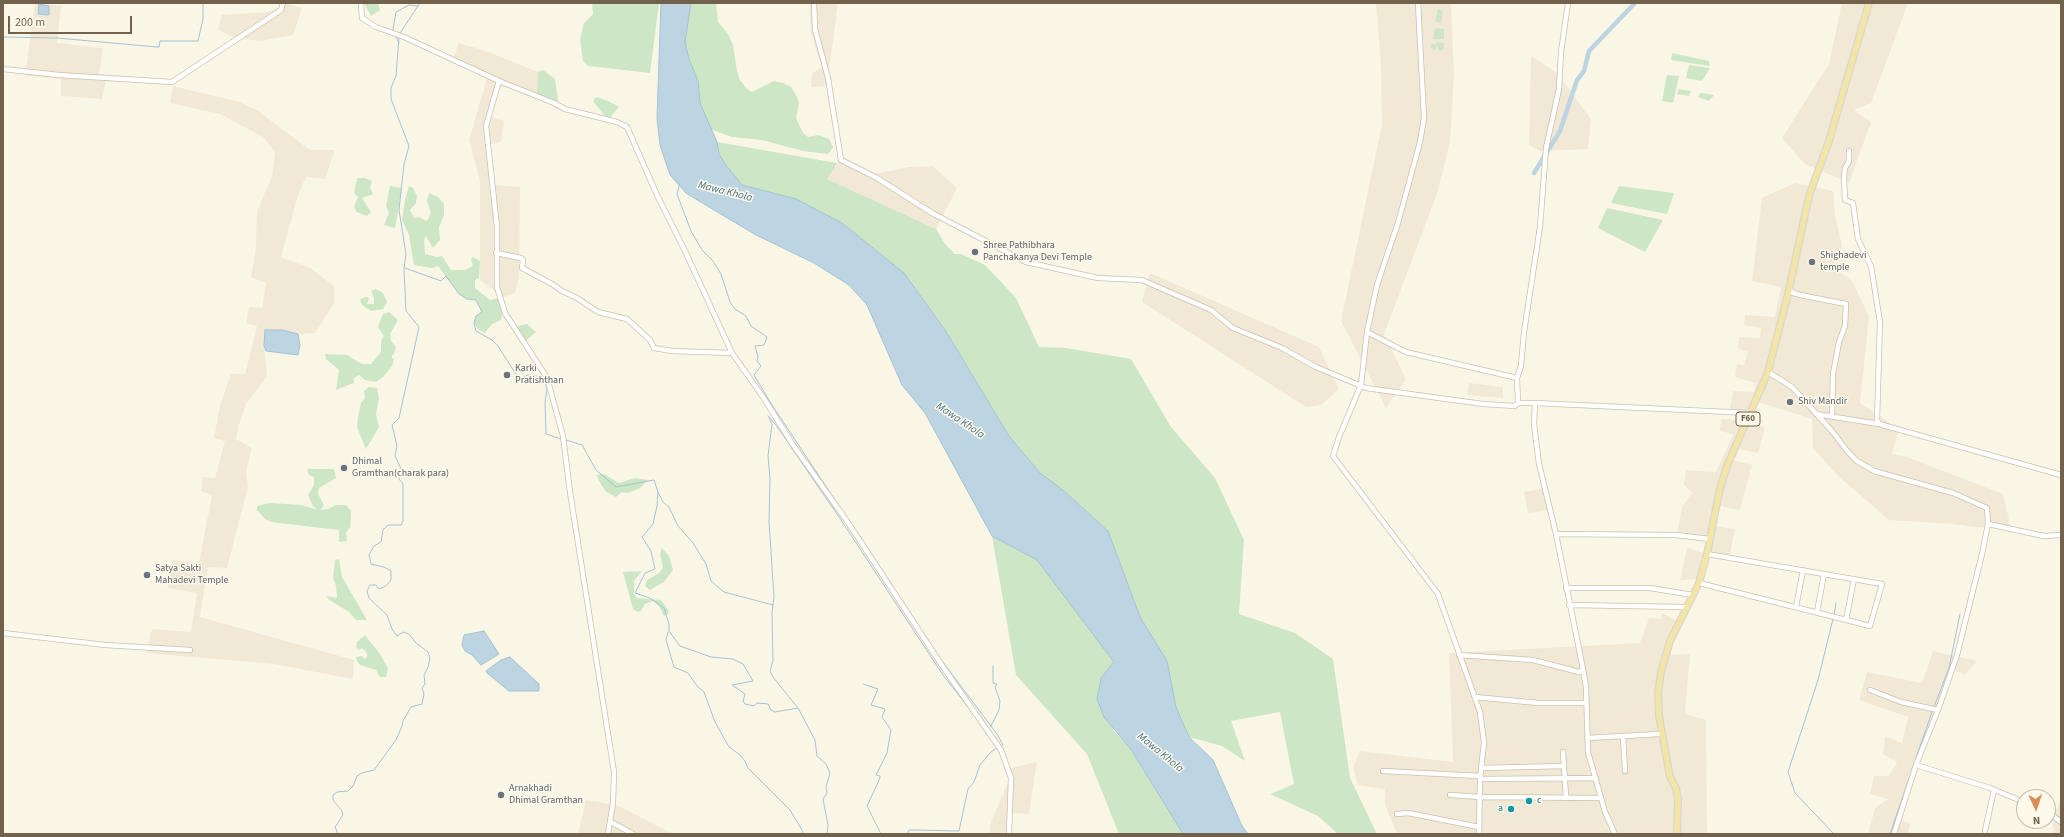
<!DOCTYPE html>
<style>
body{margin:0}
#map{position:relative;width:2064px;height:837px;overflow:hidden;background:#faf6e6;font-family:"Source Sans 3",sans-serif}
canvas{display:block}
.frame{position:absolute;inset:0;border:4px solid #71614d;pointer-events:none}
.north{position:absolute;left:2016px;top:789px;width:40px;height:40px;box-sizing:border-box;background:#fdfaec;border:1px solid #c5bdac;border-radius:50%;rotate:177deg;font-size:11px;font-weight:700;line-height:16px;text-align:center;color:#71614d}
.north::after{content:'';display:block;margin:auto;width:14px;height:18px;background:#d98d57;clip-path:polygon(50% 0,100% 100%,50% 72%,0 100%)}
.scale{position:absolute;left:8px;top:16px;width:124px;height:18px;box-sizing:border-box;border:2px solid #71614d;border-top:0;padding-left:5px;font-size:12px;line-height:14px;white-space:nowrap;color:#71614d;-webkit-text-stroke:3px #fdfaec;paint-order:stroke}
</style>
<div id="map">
<canvas width="2064" height="837"></canvas>
<div class="frame"></div>
<div class="north">N</div>
<div class="scale">200 m</div>
</div>
<script>
const context = document.querySelector('canvas').getContext('2d');
context.lineJoin = 'round';
function fill(path, color) { context.fillStyle = color; context.fill(path, 'evenodd'); }
const poly = rows => new Path2D(rows.map(r => 'M' + r).join(''));
function trace(path, color, width, dash) { context.strokeStyle = color; context.lineWidth = width; context.lineCap = dash ? 'butt' : 'round'; context.setLineDash(dash || []); context.stroke(path); }
function write(font, color, halo, rows, align = 'center') {
  context.font = font + ' "Source Sans 3",sans-serif'; context.lineWidth = 3; context.setLineDash([]); context.textBaseline = 'middle'; context.strokeStyle = halo; context.fillStyle = color; for (const [text, x, y, turn = 0] of rows) {
    context.save(); context.translate(x, y); context.rotate((+turn || 0) * Math.PI / 180); context.textAlign = isNaN(turn) ? turn : align; if (halo) context.strokeText(text, 0, 0); context.fillText(text, 0, 0); context.restore();
  }
}
fill(poly([
 [35,3,61,6,57,43,103,48,99,74,107,75,102,99,61,96,61,79,25,76],
 [810,3,838,3,827,86,811,87,812,73,822,68,811,34],
 [1376,3,1451,3,1454,76,1450,143,1437,194,1384,334,1406,379,1386,408,1341,321,1382,124,1381,64],
 [1842,3,1908,3,1871,103,1854,110,1871,122,1849,183,1805,164,1782,138,1829,64],
 [287,4,302,8,293,35,259,41,233,37,218,30,222,15,268,12],
 [459,43,486,51,538,72,537,96,499,81,489,116,504,121,501,142,487,145,493,185,520,187,519,277,515,293,502,297,480,280,480,181,469,140,488,75,453,59],
 [1531,56,1557,73,1591,119,1588,149,1540,151,1529,145],
 [173,86,239,102,258,111,310,150,335,150,325,179,306,177,298,195,281,257,310,268,334,286,335,302,315,333,298,334,282,330,264,346,267,376,246,404,238,428,236,439,252,448,246,472,248,487,227,568,208,567,200,617,354,660,353,679,274,664,146,653,152,629,191,632,197,593,168,588,172,560,199,563,212,495,201,491,203,477,215,478,225,441,214,438,220,406,231,374,245,374,257,326,246,323,249,307,262,308,266,283,251,277,256,248,257,212,272,176,275,152,263,137,220,114,170,103],
 [845,158,875,174,909,167,933,166,957,188,936,229,827,179,837,163],
 [1795,183,1833,191,1835,215,1842,246,1836,269,1852,281,1869,316,1860,403,1899,429,1892,454,1907,457,2003,494,2011,528,1975,527,1953,524,1889,520,1836,474,1813,448,1812,419,1758,402,1746,422,1765,427,1758,453,1739,449,1734,460,1752,465,1740,510,1720,506,1715,526,1735,529,1729,558,1707,554,1700,579,1680,580,1687,548,1707,554,1710,537,1679,533,1678,528,1682,507,1692,493,1684,485,1686,470,1716,472,1733,435,1720,430,1721,419,1741,420,1746,412,1730,409,1733,391,1754,392,1756,383,1735,377,1737,364,1744,365,1748,351,1738,349,1739,337,1760,338,1761,328,1744,325,1745,315,1775,317,1781,287,1752,281,1762,198],
 [1150,273,1319,347,1339,389,1321,405,1306,407,1142,302],
 [1469,383,1503,387,1503,398,1467,395],
 [1545,488,1551,510,1528,513,1524,492],
 [1662,613,1678,622,1666,655,1690,654,1685,714,1706,720,1707,834,1397,834,1385,805,1385,789,1358,785,1353,767,1360,751,1453,762,1449,653,1640,643,1649,618,1661,619],
 [1933,651,1977,661,1965,675,1952,669,1899,819,1910,824,1908,834,1868,834,1875,808,1888,799,1870,794,1874,776,1889,776,1897,762,1883,754,1885,736,1902,743,1908,717,1859,700,1867,672,1922,683],
 [1037,762,1029,814,1011,813,1009,834,989,834,991,822,1010,778,1008,769],
 [2061,798,2061,834,2054,834,2052,821],
 [586,800,617,805,673,834,578,834]
]), '#f1e9d5');
fill(poly([
 [364,3,378,3,380,10,371,16],
 [592,3,659,3,650,73,588,66,583,61,580,39,584,23,593,14],
 [691,3,716,3,718,22,728,34,733,45,737,71,740,80,747,89,752,92,774,81,783,83,791,87,797,97,799,104,796,118,803,133,808,137,818,135,829,139,833,147,830,152,827,154,803,151,762,140,732,137,710,129,700,103,698,81,689,59,685,42],
 [1438,9,1443,11,1441,23,1435,21],
 [1435,28,1444,29,1444,39,1433,39],
 [1436,42,1444,43,1444,49,1440,51,1437,46,1435,50,1430,47,1432,43,1437,45],
 [1672,53,1709,61,1710,66,1671,60],
 [1689,65,1710,68,1702,81,1686,78],
 [543,70,555,79,558,101,554,103,537,96,538,72],
 [1667,75,1679,76,1673,103,1662,101],
 [1679,89,1691,91,1689,96,1677,94],
 [1700,93,1714,95,1709,101,1698,97],
 [596,97,608,101,619,107,608,120,593,101],
 [717,142,837,163,827,179,936,229,945,244,955,254,961,254,985,265,1016,298,1039,347,1066,348,1131,359,1171,427,1215,478,1244,540,1239,614,1295,633,1333,659,1350,778,1377,834,1338,834,1318,816,1270,794,1294,784,1280,712,1231,721,1245,761,1222,746,1189,737,1176,707,1167,661,1140,617,1108,531,1063,490,1040,473,1009,436,945,330,904,273,842,223,796,199,742,185,726,165,719,154],
 [357,178,365,178,372,181,370,187,373,194,362,198,371,212,367,216,357,212,354,207,358,197,354,193],
 [390,186,402,188,395,228,384,225,389,213,386,206],
 [409,186,413,188,417,196,416,203,410,210,414,218,419,217,427,221,431,213,427,201,429,193,438,197,444,204,444,215,439,227,440,240,433,248,426,236,424,240,425,254,437,257,442,256,451,270,465,270,473,266,471,260,473,257,480,261,479,278,475,280,475,288,490,300,499,298,503,310,501,320,492,324,485,333,478,329,474,323,476,316,482,312,476,300,467,299,459,294,438,266,432,268,414,265,409,235,402,220,405,200],
 [1619,186,1674,193,1667,214,1611,203],
 [1607,208,1663,220,1645,252,1598,228],
 [376,289,383,293,387,302,383,309,371,311,362,305,360,299,366,297,369,298,367,304,374,304,374,298,371,291],
 [389,312,398,320,390,334,391,341,396,347,394,354,392,355,392,358,394,359,392,366,384,376,376,382,365,380,359,375,354,378,354,383,336,390,339,370,326,359,325,354,347,355,362,364,371,364,381,352,381,341,384,336,378,327,383,314],
 [527,324,536,332,523,343,513,327],
 [369,387,377,388,379,398,376,414,379,427,366,449,357,427,358,417,361,403,365,398,364,391],
 [307,469,334,469,336,478,319,488,318,494,324,505,320,510,328,509,336,505,346,505,351,511,351,518,350,528,346,532,347,541,339,542,339,530,271,522,265,519,257,510,257,506,270,503,302,505,318,510,313,506,308,495,314,485,314,477,309,475],
 [604,474,619,483,635,478,648,480,640,488,628,493,622,492,616,497,606,492,599,481,597,475],
 [992,536,1037,560,1115,662,1101,678,1113,730,1132,751,1183,834,1119,834,1087,754,1016,675],
 [662,548,669,556,673,570,664,582,650,590,645,586,647,580,659,573,663,567,660,554],
 [339,559,342,577,367,620,356,620,349,612,328,599,327,596,337,598,336,586,333,578,335,560],
 [642,571,634,581,634,594,637,598,661,600,669,611,668,614,664,616,659,606,653,601,645,604,641,611,638,612,633,609,623,572],
 [365,635,380,654,388,668,386,677,380,677,376,670,360,665,357,661,356,657,361,656,365,659,367,657,367,653,362,648,359,650,356,647,357,642]
]), '#cde6c6');
const water = poly([
 [661,3,691,3,685,42,689,59,698,81,700,103,717,142,719,154,726,165,742,185,796,199,842,223,904,273,945,330,1009,436,1040,473,1063,490,1108,531,1140,617,1167,661,1176,707,1189,737,1213,760,1242,826,1248,834,1183,834,1132,751,1104,717,1097,699,1101,678,1114,662,1037,560,992,536,925,413,902,385,867,305,849,285,814,263,756,235,699,201,686,193,670,175,660,145,657,118,661,3],
 [39,4,49,6,49,15,38,14,39,4],
 [265,330,282,330,298,334,300,345,298,355,266,351,264,346,265,330],
 [484,631,499,654,481,665,472,655,465,651,462,645,464,635,484,631],
 [510,657,539,684,539,691,509,691,487,673,486,671,501,660,510,657]
]);
fill(water, '#bdd5e2');
trace(water, '#a4c2d3', 1);
trace(poly([
 [393,30,396,12,409,5,418,6],
 [400,33,420,3],
 [395,35,399,43],
 [3,37,57,38,157,47,159,47,160,41,198,41,203,19,203,3],
 [680,183,677,194,691,231,702,250,713,261,721,274,730,302,735,309,746,316,751,326,767,337,764,345,755,346,758,357,757,361,761,366,754,375,772,405],
 [405,268,441,281,446,276,459,294,467,299,476,300,482,312,476,316,474,323,476,331,492,340,498,346,519,379,528,375,537,376,540,381,545,382,547,389,545,402,546,434,561,439],
 [772,405,835,500],
 [768,416,776,425,839,517,943,675,968,707],
 [769,418,772,424,768,456,770,479,769,521,774,597,772,612,773,661,770,671,773,677,798,708],
 [566,440,582,445,596,470,616,487,654,480,658,492,657,506,653,524,642,537,651,551,655,569,645,573,635,593,650,598,664,608,669,624,669,631,680,646,711,657,733,659,743,664,753,681,732,685,745,694,743,701,745,704,754,706,757,703,768,704,771,710,775,712,798,708,815,740,817,756,826,764,830,773,826,787,827,793,823,799,828,825,827,834],
 [658,492,663,502,669,507,678,526,693,543,706,564,711,581,724,592,773,605],
 [1834,616,1836,603],
 [1833,619,1818,680,1788,772,1795,793,1834,834],
 [668,632,666,640,674,667,688,673,697,686,704,692,715,722,729,747,739,754,745,761,748,768,776,796],
 [942,661,997,734,1003,745,1002,745],
 [863,684,878,689,871,705,885,709,882,717,891,730,887,753,876,775,880,776,880,778,867,806,881,834],
 [1934,707,1949,668,1960,614],
 [991,726,999,710,1000,701,995,687,997,684,993,683,993,666],
 [1916,758,1932,712],
 [776,796,790,810,802,830,803,834],
 [338,834,335,827,343,815,342,811,333,800,333,795,337,792,348,791,353,786,357,776,362,773,374,770,396,740,402,726,403,721,411,707,422,704,424,694,422,688,425,684,424,675,428,667,430,658,428,652,416,643,409,634,403,632,397,636,392,629,387,615,369,598,367,591,370,585,376,585,379,589,386,586,391,580,391,571,384,567,371,564,369,555,374,546,381,542,383,530,388,525,401,525,403,521,403,484,399,479,402,471,395,456,397,446,392,425,399,418,419,327,406,311,404,268,406,254,399,210,404,164,409,146,391,99,391,88,396,76,399,38],
 [907,834,909,830,916,830,959,831,968,789,974,782,980,765,991,752,997,748],
 [1890,834,1910,776]
]), '#a4c2d3', 1);
trace(poly([
 [1534,173,1560,131,1577,80,1584,71,1589,51,1635,3]
]), '#bdd5e2', 4.5);
const minor = poly([
 [361,3,362,18,376,27,404,37,499,81,554,103,565,109,617,122,627,127,657,195,685,251,732,353,763,397,793,445,849,524,941,664,1001,750,1011,778,1009,834],
 [814,3,815,29,828,78,841,160,877,178,932,213,1026,262,1098,278,1142,280,1211,310,1233,328,1282,348,1316,367,1366,388,1483,404,1515,406,1518,403],
 [1418,3,1424,118,1420,142,1398,223,1377,285,1367,332,1361,385,1339,437,1333,456,1438,594,1480,712,1484,742,1480,779,1479,834],
 [3,69,59,75,172,82,281,10,283,3],
 [499,81,486,126,497,227,497,287,505,313,547,378,563,436,570,492,614,772,613,803,608,834],
 [1849,151,1849,161,1845,168,1844,177,1845,200,1853,203,1858,239,1871,266,1880,322,1877,420,1879,424],
 [496,253,521,258,523,260,522,268,552,284,562,291,577,298,598,312,627,319,650,340,654,348,672,351,732,353],
 [1789,289,1793,293,1805,296,1846,304,1845,326,1839,342,1833,374,1832,417],
 [1367,332,1406,352,1517,378,1518,403,1535,403,1534,424,1539,464,1556,534,1582,664,1586,687,1588,752,1605,812,1615,834],
 [1768,372,1792,387,1832,431,1848,452,1857,461,1874,471,1953,493,1987,508,1988,524,1982,554,1957,655,1938,710,1916,765,1894,834],
 [1517,378,1521,366,1524,332,1540,227,1546,148,1559,89,1561,52,1568,3],
 [1535,403,1750,413],
 [1816,414,1879,424,2061,475],
 [1988,524,2044,536,2061,535],
 [1556,534,1676,535,1710,539],
 [1699,583,1870,626,1882,584,1707,554],
 [1566,588,1650,588,1693,595],
 [1569,605,1686,607],
 [1796,607,1803,570],
 [1817,612,1824,574],
 [1846,620,1854,579],
 [3,633,105,645,190,650],
 [1459,655,1533,660,1579,672,1583,671],
 [1870,690,1901,702,1938,710],
 [1475,697,1538,703,1586,703],
 [1623,736,1625,771],
 [1587,738,1660,734],
 [1563,752,1566,797],
 [1916,765,1990,788,2024,802],
 [1482,768,1564,766],
 [1383,771,1480,776],
 [1480,779,1596,778],
 [1450,795,1480,797,1601,798],
 [2048,812,2061,822],
 [1397,814,1408,813,1479,827],
 [611,822,633,834],
 [1985,831,1994,790]
]);
const major = poly([
 [1677,834,1678,799,1676,788,1670,777,1659,716,1658,693,1661,672,1670,641,1699,583,1707,554,1720,488,1727,466,1768,372,1788,294,1809,196,1829,141,1869,3]
]);
trace(minor, '#cbc0ad', 6);
trace(major, '#dad6d1', 8);
trace(minor, '#fff', 4.5);
trace(major, '#f3e5a5', 5.5);
for (const [x, y, r, color] of [
 [975,252,4,"#6b7280"],
 [1812,262,4,"#6b7280"],
 [507,375,4,"#6b7280"],
 [1790,402,4,"#6b7280"],
 [344,468,4,"#6b7280"],
 [147,575,4,"#6b7280"],
 [501,795,4,"#6b7280"],
 [1529,801,4,"#0f9aa8"],
 [1511,809,4,"#0f9aa8"]
]) { const dot = new Path2D(); dot.arc(x, y, r, 0, 2 * Math.PI); context.fillStyle = color; context.fill(dot); trace(dot, '#fdfaec', 1.5); }
for (const [x, y, w] of [
 [1748,419,24]
]) { const box = new Path2D(); box.roundRect(x - w / 2, y - 7, w, 14, 3); context.fillStyle = '#fdfaec'; context.fill(box); trace(box, '#71614d', 1); }
write('bold 9px', '#71614d', null, [
 ["F60",1748,419]
]);
write('10px', '#5b616d', '#fdfaec', [
 ["Shree Pathibhara",983,246],
 ["Panchakanya Devi Temple",983,258],
 ["Shighadevi",1820,256],
 ["temple",1820,268],
 ["Karki",515,369],
 ["Pratishthan",515,381],
 ["Shiv Mandir",1798,402],
 ["Dhimal",352,462],
 ["Gramthan(charak para)",352,474],
 ["Satya Sakti",155,569],
 ["Mahadevi Temple",155,581],
 ["Arnakhadi",509,789],
 ["Dhimal Gramthan",509,801]
], 'left');
write('10px', '#0d838f', '#fdfaec', [
 ["c",1537,801],
 ["a",1503,809,"right"]
], 'left');
write('italic 11px', '#4c7389', '#fdfaec', [
 ["Mawa Khola",725,192,14],
 ["Mawa Khola",960,421,34],
 ["Mawa Khola",1160,753,39]
]);
</script>
